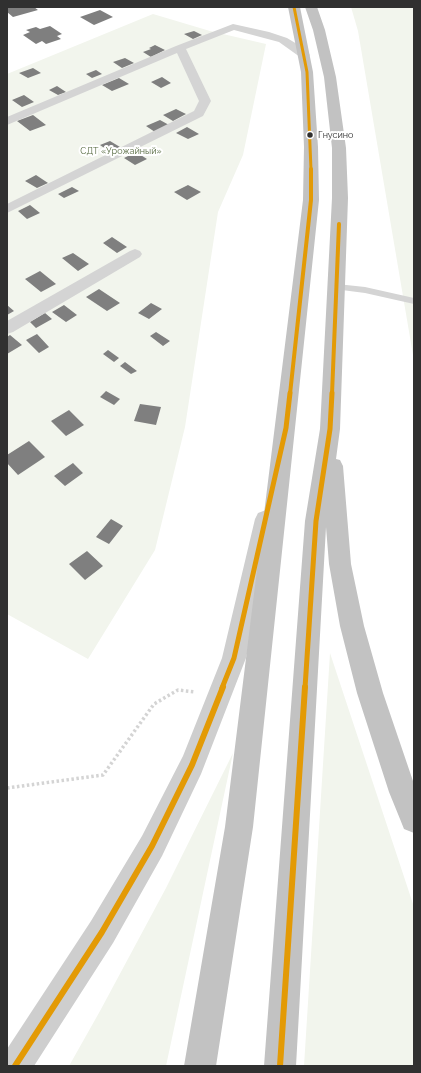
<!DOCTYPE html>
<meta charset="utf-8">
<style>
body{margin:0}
#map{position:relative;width:421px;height:1073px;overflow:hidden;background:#fff;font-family:Raleway,sans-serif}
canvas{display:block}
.frame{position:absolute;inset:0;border:8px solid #303030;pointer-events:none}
</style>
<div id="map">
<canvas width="421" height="1073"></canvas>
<div class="frame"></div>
</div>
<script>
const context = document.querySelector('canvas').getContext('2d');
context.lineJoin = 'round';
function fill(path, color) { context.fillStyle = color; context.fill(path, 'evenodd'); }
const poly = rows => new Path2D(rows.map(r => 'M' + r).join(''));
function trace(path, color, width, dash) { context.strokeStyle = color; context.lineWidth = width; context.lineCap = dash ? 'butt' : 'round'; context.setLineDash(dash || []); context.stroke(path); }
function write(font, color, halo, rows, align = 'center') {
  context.font = font + ' Raleway,sans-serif'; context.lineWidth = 4; context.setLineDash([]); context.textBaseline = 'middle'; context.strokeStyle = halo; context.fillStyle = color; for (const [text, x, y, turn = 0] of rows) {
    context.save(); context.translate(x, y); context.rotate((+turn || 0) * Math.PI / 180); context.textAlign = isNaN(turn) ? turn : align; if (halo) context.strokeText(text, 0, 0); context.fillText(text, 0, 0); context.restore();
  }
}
fill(poly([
 [351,7,414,7,414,361,358,31],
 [153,14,210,31,266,44,243,155,218,212,185,427,155,550,88,659,7,614,7,74],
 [330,653,414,907,414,1066,304,1066],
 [233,753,166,1066,69,1066,100,1011,166,888]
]), '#f2f5ed');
fill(poly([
 [12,7,34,7,38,10,13,17,7,12,7,8],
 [100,10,113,17,94,25,80,17],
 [50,26,62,34,57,36,61,39,46,44,42,41,36,44,23,35,30,32,26,30,36,27,40,29],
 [194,31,202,35,193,39,184,34],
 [155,45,165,50,151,57,143,52,151,49,149,48],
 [125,58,134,63,122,68,113,62],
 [33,68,41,73,28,78,19,73],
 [96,70,102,74,92,78,86,74],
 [162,77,171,83,161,88,151,82],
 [119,78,129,84,112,91,102,85],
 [57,86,66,92,58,95,49,90],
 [24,95,34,102,22,107,12,100],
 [176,109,186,114,173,121,163,115],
 [33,115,46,125,30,131,17,121],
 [160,120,169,125,155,132,146,126],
 [187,127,199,134,188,139,176,133],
 [110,141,120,147,110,152,100,145],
 [136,152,147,159,135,165,124,158],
 [36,175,48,183,37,188,25,181],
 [188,185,201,192,187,200,174,192],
 [72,187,79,191,64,198,58,194],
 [30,205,40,213,27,219,18,211],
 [112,237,127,247,117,253,103,243],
 [73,253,89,264,78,271,62,258],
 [40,271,56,284,41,292,25,279],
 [99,289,120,303,107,311,86,297],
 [151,303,162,309,149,319,138,313],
 [7,305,14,311,7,315],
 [64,305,77,315,66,322,52,312],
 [45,313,52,319,36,328,30,322],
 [156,332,170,341,163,346,150,336],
 [37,334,49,347,39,353,26,340],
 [10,335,22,345,7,354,7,337],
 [108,350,119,358,114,362,103,354],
 [125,362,137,371,131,374,120,366],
 [106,391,120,399,114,405,100,397],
 [140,404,161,407,156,425,134,421],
 [69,410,84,425,66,436,51,421],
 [29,441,45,457,18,475,7,463,7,455],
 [73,463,83,473,65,486,54,476],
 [111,519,123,526,109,544,96,537],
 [87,551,103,566,85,580,69,564]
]), '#7f7f7f');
trace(poly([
 [7,788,103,775,154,704,178,690,195,692]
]), '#d4d4d4', 3.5, [2.5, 2.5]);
fill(poly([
 [337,284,365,287,414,298,414,304,365,293,334,289,333,287,337,284]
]), '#d4d4d4');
fill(poly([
 [233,24,269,32,287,38,297,44,310,55,308,57,300,57,279,42,234,30,186,49,211,101,203,116,7,213,7,204,194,111,199,101,177,53,7,125,7,117,176,46,233,24],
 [135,249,140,251,142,254,140,257,13,332,7,334,7,321,130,251,135,249]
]), '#d4d4d4');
fill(poly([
 [266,510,274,513,277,519,246,658,201,774,162,856,113,943,34,1066,7,1066,7,1049,91,921,142,836,183,756,222,658,255,519,258,513,266,510]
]), '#cecece');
fill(poly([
 [288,7,300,7,313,72,318,147,319,200,253,827,216,1066,184,1066,225,827,303,200,304,147,301,72,288,7],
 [305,7,317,7,325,30,336,77,346,148,348,198,340,429,336,459,340,460,343,466,351,564,364,626,383,693,414,784,414,833,404,829,400,819,389,792,357,693,340,626,329,564,326,527,296,1066,264,1066,305,521,320,429,332,198,332,148,324,77,313,30,305,7]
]), '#c2c2c2');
trace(poly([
 [294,7,307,72,311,170]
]), '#e39a05', 3);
trace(poly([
 [290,394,311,200,311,169],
 [332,394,339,224]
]), '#e39a05', 4);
trace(poly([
 [222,688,234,658,286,428,290,393],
 [305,688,316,521,330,429,332,393]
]), '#e39a05', 5);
trace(poly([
 [15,1066,102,932,152,846,192,765,223,687],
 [280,1066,305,687]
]), '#e39a05', 6);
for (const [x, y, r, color] of [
 [310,135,3.5,"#303030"]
]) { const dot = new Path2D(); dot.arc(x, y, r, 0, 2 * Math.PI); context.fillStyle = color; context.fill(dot); trace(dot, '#fff', 1.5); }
write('9px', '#303030', '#fff', [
 ["Гнусино",318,135]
], 'left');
write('9px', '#55693f', '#fff', [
 ["СДТ «Урожайный»",121,151]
]);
</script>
